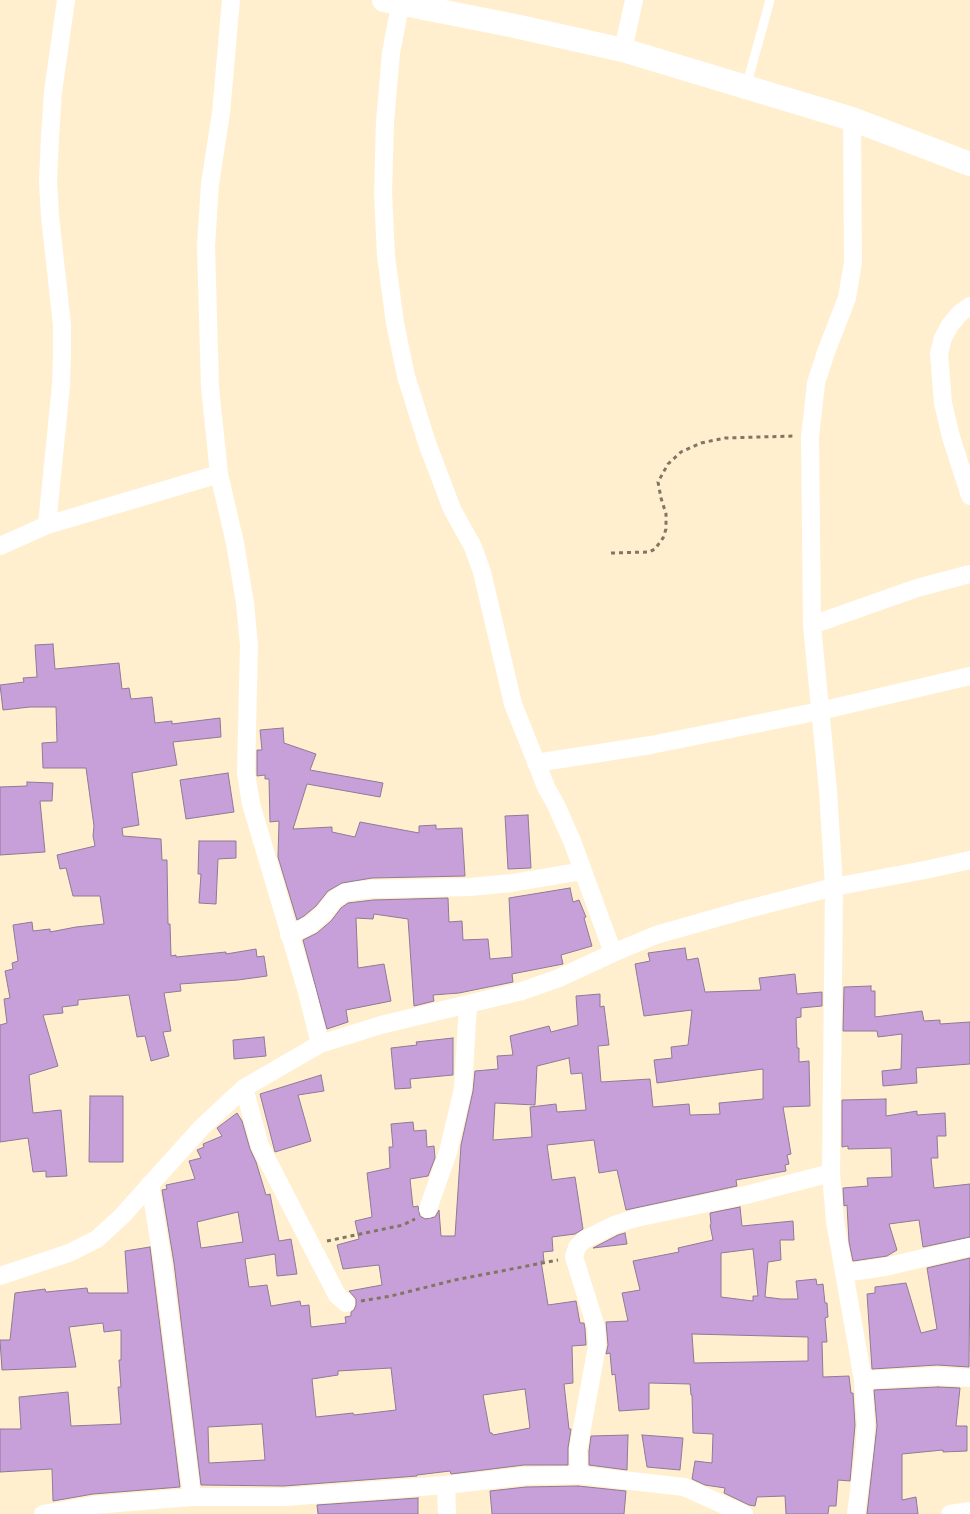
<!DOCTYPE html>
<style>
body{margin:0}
canvas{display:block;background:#ffefcf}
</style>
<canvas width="970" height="1514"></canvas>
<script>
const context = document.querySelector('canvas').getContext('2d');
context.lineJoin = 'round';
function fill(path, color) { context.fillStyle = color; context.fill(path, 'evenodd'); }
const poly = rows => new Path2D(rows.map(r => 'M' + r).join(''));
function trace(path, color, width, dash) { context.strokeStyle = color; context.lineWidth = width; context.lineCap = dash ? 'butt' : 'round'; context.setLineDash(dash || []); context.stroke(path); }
const building = poly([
 [53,644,55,669,119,663,122,689,129,688,131,699,152,697,155,723,172,721,172,724,220,718,221,737,173,742,177,765,132,773,139,825,122,828,123,836,161,839,162,860,167,860,168,924,170,924,171,956,176,955,176,957,226,952,226,954,256,949,257,957,264,956,267,976,238,980,180,984,181,991,164,993,171,1031,163,1032,169,1056,151,1061,145,1036,137,1037,129,995,78,1000,78,1005,62,1007,63,1013,43,1015,58,1066,29,1075,33,1113,61,1110,67,1176,46,1177,46,1171,33,1172,28,1138,0,1142,0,1025,7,1023,4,999,10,998,5,971,13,969,12,963,18,961,13,925,32,922,33,931,50,929,50,932,76,927,104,924,100,896,73,896,66,868,60,869,57,855,95,846,93,836,94,826,86,768,43,768,42,743,57,742,56,707,30,707,3,710,0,685,24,682,23,678,37,677,35,645,53,644],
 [283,728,284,743,316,754,310,770,383,783,380,797,307,784,293,829,332,827,332,832,355,837,360,822,419,833,419,826,436,825,436,829,462,828,465,876,372,878,342,883,328,891,316,906,304,916,297,920,278,857,279,821,270,822,269,779,265,779,265,775,257,776,257,750,262,750,260,730,283,728],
 [228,773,234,812,186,819,180,780,228,773],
 [27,782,53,783,52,801,40,801,45,852,0,855,0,787,27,786,27,782],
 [528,815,531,868,508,869,505,816,528,815],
 [199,841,236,841,236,858,218,859,216,904,199,903,201,874,198,874,199,841],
 [570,888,573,902,579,900,586,917,584,918,592,946,561,955,563,964,512,974,513,982,459,993,433,995,434,1001,414,1006,408,919,374,914,373,919,356,918,358,968,384,964,391,1001,346,1010,348,1022,327,1029,303,940,317,933,331,921,341,908,348,903,373,900,448,898,449,922,462,921,463,940,488,939,490,959,512,957,509,898,570,888],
 [685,948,687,960,698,958,705,992,761,990,759,978,795,974,797,994,822,992,822,1006,801,1008,801,1017,796,1018,797,1048,799,1048,799,1062,809,1061,810,1106,783,1107,791,1154,787,1155,789,1164,785,1165,786,1171,736,1180,737,1186,626,1210,617,1170,599,1173,594,1140,547,1145,552,1180,575,1177,583,1229,575,1234,552,1237,553,1251,543,1252,544,1261,541,1261,548,1305,576,1301,580,1323,584,1323,585,1329,586,1345,572,1346,573,1383,564,1384,569,1429,571,1429,568,1448,568,1465,524,1465,451,1474,450,1471,417,1475,417,1476,284,1486,201,1485,174,1263,162,1190,167,1189,166,1185,195,1179,189,1161,201,1158,197,1150,204,1147,203,1144,222,1136,217,1128,237,1113,242,1121,250,1149,256,1162,266,1195,270,1194,279,1241,291,1239,297,1274,277,1276,275,1254,245,1259,249,1287,267,1285,271,1306,300,1301,301,1306,309,1305,311,1327,346,1323,345,1317,351,1316,351,1312,354,1310,356,1305,356,1299,349,1291,382,1285,379,1265,343,1269,337,1245,359,1239,355,1221,372,1217,367,1173,390,1168,389,1147,393,1147,391,1124,413,1122,414,1131,426,1130,427,1147,434,1146,435,1158,428,1176,410,1179,413,1207,418,1206,420,1216,425,1219,435,1217,439,1210,441,1236,455,1236,461,1145,473,1091,475,1071,498,1069,497,1056,513,1055,510,1036,549,1026,551,1032,578,1025,576,996,600,994,600,1007,604,1006,609,1045,598,1046,601,1082,650,1079,653,1107,689,1104,690,1115,720,1114,719,1103,763,1099,763,1069,657,1083,654,1060,672,1058,671,1047,688,1045,692,1010,644,1016,635,964,650,961,648,953,685,948],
 [569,1058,571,1074,582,1073,586,1110,557,1112,556,1104,530,1107,532,1137,493,1140,495,1103,535,1105,537,1066,569,1058],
 [238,1212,243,1242,201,1248,197,1222,238,1212],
 [391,1368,396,1410,354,1415,353,1413,316,1417,312,1379,338,1375,338,1371,391,1368],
 [525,1389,530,1428,493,1435,492,1433,490,1433,483,1395,525,1389],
 [262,1424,265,1460,209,1463,208,1427,262,1424],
 [871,986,871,991,875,991,875,1017,922,1011,924,1021,940,1020,940,1024,970,1022,970,1064,916,1068,917,1083,883,1086,882,1071,901,1069,902,1034,878,1037,877,1031,843,1031,844,987,871,986],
 [264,1037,266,1056,234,1059,233,1040,264,1037],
 [453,1038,453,1075,410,1079,411,1088,395,1089,391,1048,417,1045,416,1042,453,1038],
 [321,1075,324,1091,298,1095,311,1141,275,1152,260,1094,321,1075],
 [90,1096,123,1096,123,1162,89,1162,90,1096],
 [886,1099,886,1116,917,1111,917,1115,945,1113,946,1136,937,1136,938,1158,931,1158,934,1188,970,1184,970,1237,923,1247,919,1220,889,1224,897,1250,887,1256,853,1261,849,1242,847,1205,844,1206,843,1188,868,1186,867,1178,892,1177,891,1148,848,1149,848,1146,842,1147,842,1100,886,1099],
 [740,1207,742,1226,793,1221,794,1240,780,1240,781,1260,768,1262,765,1297,781,1299,798,1299,796,1281,816,1279,817,1285,823,1284,825,1303,827,1303,828,1317,825,1318,827,1342,822,1342,823,1377,849,1376,851,1393,853,1393,855,1425,850,1481,838,1480,836,1506,829,1506,828,1514,786,1514,785,1496,757,1497,755,1506,749,1505,724,1493,725,1488,705,1485,692,1479,695,1461,712,1463,713,1434,693,1433,692,1395,691,1395,690,1384,649,1383,649,1409,619,1411,615,1374,612,1375,610,1353,606,1354,608,1345,606,1322,628,1321,622,1293,640,1290,633,1261,679,1252,678,1248,713,1240,710,1225,711,1224,710,1213,740,1207],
 [753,1249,758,1296,753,1296,753,1301,721,1297,721,1253,753,1249],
 [692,1334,808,1337,808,1361,694,1363,692,1334],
 [625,1233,627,1244,593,1248,618,1235,625,1233],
 [150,1247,180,1487,93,1494,53,1501,52,1469,0,1472,0,1429,21,1429,19,1397,68,1392,71,1426,121,1424,118,1387,121,1387,119,1360,121,1360,121,1330,104,1332,103,1323,69,1327,76,1367,2,1370,0,1340,10,1340,15,1293,45,1289,46,1292,87,1288,88,1293,128,1293,125,1251,150,1247],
 [970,1258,969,1367,937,1365,872,1369,867,1294,875,1293,875,1287,906,1283,921,1333,937,1329,927,1268,970,1258],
 [938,1387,960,1388,956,1426,967,1426,967,1451,943,1452,943,1450,902,1454,902,1500,916,1497,918,1514,867,1514,877,1426,874,1390,938,1387],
 [628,1435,627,1470,589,1465,589,1451,591,1436,628,1435],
 [642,1435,683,1438,680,1470,647,1467,642,1435],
 [578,1486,626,1491,624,1514,492,1514,490,1491,526,1487,578,1486],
 [418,1498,418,1514,318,1514,317,1505,418,1498]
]);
fill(building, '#c79fd9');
trace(building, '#8d7b96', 1);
trace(poly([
 [611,553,649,552,655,549,663,538,666,529,666,514,661,498,658,482,668,464,681,452,701,443,725,438,794,436],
 [327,1241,403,1225,415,1219],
 [361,1301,391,1296,455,1280,558,1260]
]), '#807662', 3, [4, 4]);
trace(poly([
 [746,87,770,0]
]), '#fff', 9);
trace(poly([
 [231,0,221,113,210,184,206,246,210,387,219,474,235,543,245,603,249,645,246,773,251,804,307,992,320,1044],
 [401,0,391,53,385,122,383,193,386,256,395,323,406,376,427,443,452,509,473,547,482,572,513,704,546,787,556,805,572,841,613,953],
 [623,50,634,0],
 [852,119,853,262,847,298,826,352,816,383,810,437,812,625,828,791,834,887,831,1173,835,1221,863,1380,866,1425,864,1453,856,1514],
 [970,306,960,313,950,325,943,338,939,353,943,403,951,437,970,496],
 [47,525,61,385,62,354,62,325,50,216,48,181,50,136,53,92,66,0],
 [0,546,47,525,219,474],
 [812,625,917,588,970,574],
 [536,763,651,745,820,711,970,676],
 [289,935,310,925,324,913,334,900,344,893,354,891,372,889,470,887,512,883,583,871],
 [244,1088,260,1146,337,1295,346,1303],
 [150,1184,163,1264,192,1497],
 [428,1209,448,1152,463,1089,468,1004],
 [844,1273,885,1267,970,1247],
 [0,1276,69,1253,97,1239,122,1216,202,1127,244,1088,320,1044,381,1025,522,991,559,978,613,953,656,935,744,910,834,887,925,870,970,860],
 [863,1380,938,1376,970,1378],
 [579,1475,578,1450,597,1346,596,1327,574,1257,577,1247,584,1240,614,1225,636,1218,746,1195,831,1173],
 [446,1485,447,1514],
 [43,1514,94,1505,192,1497,284,1497,446,1485,525,1476,579,1475,684,1487,744,1514],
 [950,1514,970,1511]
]), '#fff', 18);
trace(poly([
 [384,0,515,26,623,50,852,119,970,164]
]), '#fff', 24);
</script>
